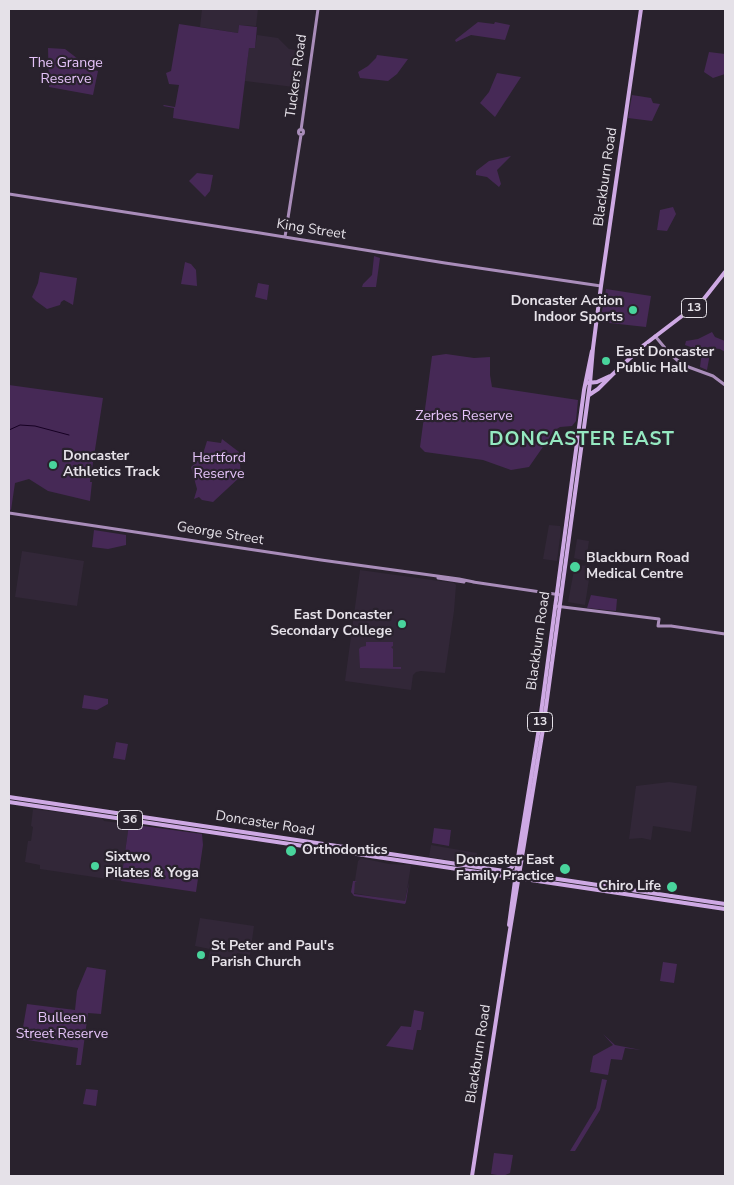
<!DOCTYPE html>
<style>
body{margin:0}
#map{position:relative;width:734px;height:1185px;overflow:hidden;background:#29222d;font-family:"Nunito Sans",sans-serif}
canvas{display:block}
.frame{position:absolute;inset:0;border:10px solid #e5e1e8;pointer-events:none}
</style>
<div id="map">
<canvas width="734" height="1185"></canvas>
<div class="frame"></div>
</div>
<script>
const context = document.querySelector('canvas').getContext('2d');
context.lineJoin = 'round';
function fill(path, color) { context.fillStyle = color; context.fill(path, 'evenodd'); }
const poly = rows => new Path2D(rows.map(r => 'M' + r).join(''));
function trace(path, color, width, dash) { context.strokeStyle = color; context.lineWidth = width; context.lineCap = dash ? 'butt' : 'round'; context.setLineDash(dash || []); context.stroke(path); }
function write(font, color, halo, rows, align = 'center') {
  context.font = font + ' "Nunito Sans",sans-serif'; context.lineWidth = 4.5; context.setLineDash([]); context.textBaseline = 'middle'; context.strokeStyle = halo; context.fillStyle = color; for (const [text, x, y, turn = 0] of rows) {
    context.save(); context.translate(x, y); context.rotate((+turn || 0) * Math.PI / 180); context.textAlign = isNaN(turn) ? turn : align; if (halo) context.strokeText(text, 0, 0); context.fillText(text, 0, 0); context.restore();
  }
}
fill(poly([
 [202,9,258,9,256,26,239,25,238,33,200,27],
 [257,35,278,38,289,49,300,51,298,71,303,80,302,88,245,81,249,47,255,48],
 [549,525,560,526,561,530,557,561,543,559],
 [577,539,589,541,586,561,574,558],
 [22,551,84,561,77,606,15,597],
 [575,565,591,566,585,605,568,602],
 [360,570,454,583,456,585,454,611,445,673,421,671,416,672,413,675,411,690,345,681],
 [669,782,697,786,691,832,653,826,651,840,642,838,629,839,636,786],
 [33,809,102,818,104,821,129,824,121,881,40,869,40,865,25,862,28,841,31,841,33,827,31,826],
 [431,845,477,853,476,864,429,857],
 [361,858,389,864,411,865,405,902,353,893,358,861],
 [200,918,254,926,250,955,237,953,235,964,208,960,210,949,195,946]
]), '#322738');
fill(poly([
 [478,22,494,24,495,22,510,25,505,40,471,35,456,42,455,40],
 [179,24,238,33,239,25,257,27,255,48,249,48,239,129,173,118,174,108,163,106,164,105,175,107,179,85,169,84,166,73,171,71],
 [48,48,65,49,82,62,82,67,98,71,93,95,49,87],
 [709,52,725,54,725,74,713,78,704,72],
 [377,55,408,59,397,74,388,81,360,78,358,72,368,66,376,58],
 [497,73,521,77,495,117,480,103,489,92],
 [632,95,651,98,653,103,660,104,652,121,628,118],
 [511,156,497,170,501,184,499,187,487,177,476,175,476,171,489,161],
 [197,173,213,175,210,191,205,197,189,181],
 [673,207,676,214,667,231,657,230,660,210],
 [374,256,380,258,376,287,362,287,363,284,372,275],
 [185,262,191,264,196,270,197,286,181,284],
 [40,272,77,278,73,305,64,300,61,302,60,305,47,309,36,301,32,297,38,283],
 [258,283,269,285,267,300,255,297],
 [606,289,651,296,646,327,600,322],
 [712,332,715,337,725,341,725,352,720,349,711,348,707,370,700,367,702,351,685,345,686,341,698,339],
 [446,354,474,358,490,357,490,375,492,387,578,400,576,421,572,426,560,427,554,431,529,467,511,470,483,460,425,452,420,447,432,356],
 [9,385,103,398,90,482,92,482,90,501,48,491,29,479,15,483,11,510,9,509],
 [222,439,239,452,241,476,213,502,202,500,199,497,194,499,197,489,191,467,202,457,207,441,221,443],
 [94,530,126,535,126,545,108,549,92,547],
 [591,595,617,599,616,611,587,608],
 [366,642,393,642,393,646,391,647,393,649,393,667,401,667,401,669,360,668,359,649,361,647,366,646],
 [84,695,108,699,108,704,97,710,82,708],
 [116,742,128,744,125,760,113,758],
 [129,824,202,834,203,845,196,892,121,881],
 [434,828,451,830,449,846,432,843],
 [353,881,357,881,355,882,354,894,405,901,409,882,406,902,405,904,354,896,351,892],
 [663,962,677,964,674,983,660,981],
 [87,967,106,970,101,1014,88,1013,81,1065,76,1065,78,1048,21,1039,27,1004,75,1010,77,991],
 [414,1010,424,1012,421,1030,417,1030,413,1050,386,1046,401,1026,411,1027],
 [603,1034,615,1045,641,1050,625,1048,622,1060,611,1059,608,1075,590,1072,593,1056,613,1045],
 [602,1079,607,1080,600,1110,575,1151,570,1151,596,1108],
 [86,1089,98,1090,96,1106,83,1104],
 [494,1153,513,1155,510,1173,503,1176,491,1174]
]), '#462956');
trace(poly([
 [9,430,20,425,35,426,69,435]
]), '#160023', 1);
trace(poly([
 '298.5 132a2.5 2.5 0 1 1 5 0a2.5 2.5 0 1 1-5 0Z',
 [301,130,318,9],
 [9,194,260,233,445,263,601,286],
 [285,237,301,135],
 [655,336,670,354,683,365,713,376,725,385],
 [9,513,321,560,459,579,474,582],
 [438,578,464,582],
 [473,582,561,595],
 [555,606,659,619,658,626,672,626],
 [671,626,725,634]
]), '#a98dba', 3);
trace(poly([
 [588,383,597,382,610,376],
 [589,395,598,389,612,375,644,345,703,300,725,272],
 [9,797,725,904],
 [9,802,725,909],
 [504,871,511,868,516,862],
 [509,925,519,851,539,728,584,390,592,351],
 [472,1176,509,936,543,729,590,383,593,348,601,286,641,9]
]), '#cea9e4', 4);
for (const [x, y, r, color] of [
 [633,310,5,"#49d49c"],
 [606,361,5,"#49d49c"],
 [53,465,5,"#49d49c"],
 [575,567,6,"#49d49c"],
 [402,624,5,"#49d49c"],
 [291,851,6,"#49d49c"],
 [95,866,5,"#49d49c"],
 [565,869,6,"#49d49c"],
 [672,887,6,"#49d49c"],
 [201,955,5,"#49d49c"]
]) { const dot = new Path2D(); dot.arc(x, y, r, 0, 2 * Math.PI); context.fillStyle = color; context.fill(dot); trace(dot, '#29222d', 2); }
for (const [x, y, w] of [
 [694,308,25],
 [540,722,25],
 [130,820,25]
]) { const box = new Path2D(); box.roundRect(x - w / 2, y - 9.5, w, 19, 4); context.fillStyle = '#29222d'; context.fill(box); trace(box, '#e5e1e8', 1); }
write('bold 12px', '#e5e1e8', null, [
 ["13",694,308],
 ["13",540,722],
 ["36",130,820]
]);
write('14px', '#e5c3f9', '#29222d', [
 ["The Grange",66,64],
 ["Reserve",66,80],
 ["Zerbes Reserve",464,417],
 ["Hertford",219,459],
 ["Reserve",219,475],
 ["Bulleen",62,1019],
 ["Street Reserve",62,1035]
]);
write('14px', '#e5e1e8', '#29222d', [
 ["Tuckers Road",297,76,-82],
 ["Blackburn Road",606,177,-82],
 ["King Street",311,230,9],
 ["George Street",220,534,9],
 ["Blackburn Road",539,641,-82],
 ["Doncaster Road",265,824,9],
 ["Blackburn Road",479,1054,-81]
]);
write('bold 14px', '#e5e1e8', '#29222d', [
 ["Doncaster Action",623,302,"right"],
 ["Indoor Sports",623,318,"right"],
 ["East Doncaster",616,353],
 ["Public Hall",616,369],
 ["Doncaster",63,457],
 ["Athletics Track",63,473],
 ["Blackburn Road",586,559],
 ["Medical Centre",586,575],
 ["East Doncaster",392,616,"right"],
 ["Secondary College",392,632,"right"],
 ["Orthodontics",302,851],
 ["Sixtwo",105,858],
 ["Pilates & Yoga",105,874],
 ["Doncaster East",554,861,"right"],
 ["Family Practice",554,877,"right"],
 ["Chiro Life",661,887,"right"],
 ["St Peter and Paul's",211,947],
 ["Parish Church",211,963]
], 'left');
context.letterSpacing = '1px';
write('bold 19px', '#95e9c1', '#29222d', [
 ["DONCASTER EAST",582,440]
]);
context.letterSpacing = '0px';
</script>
